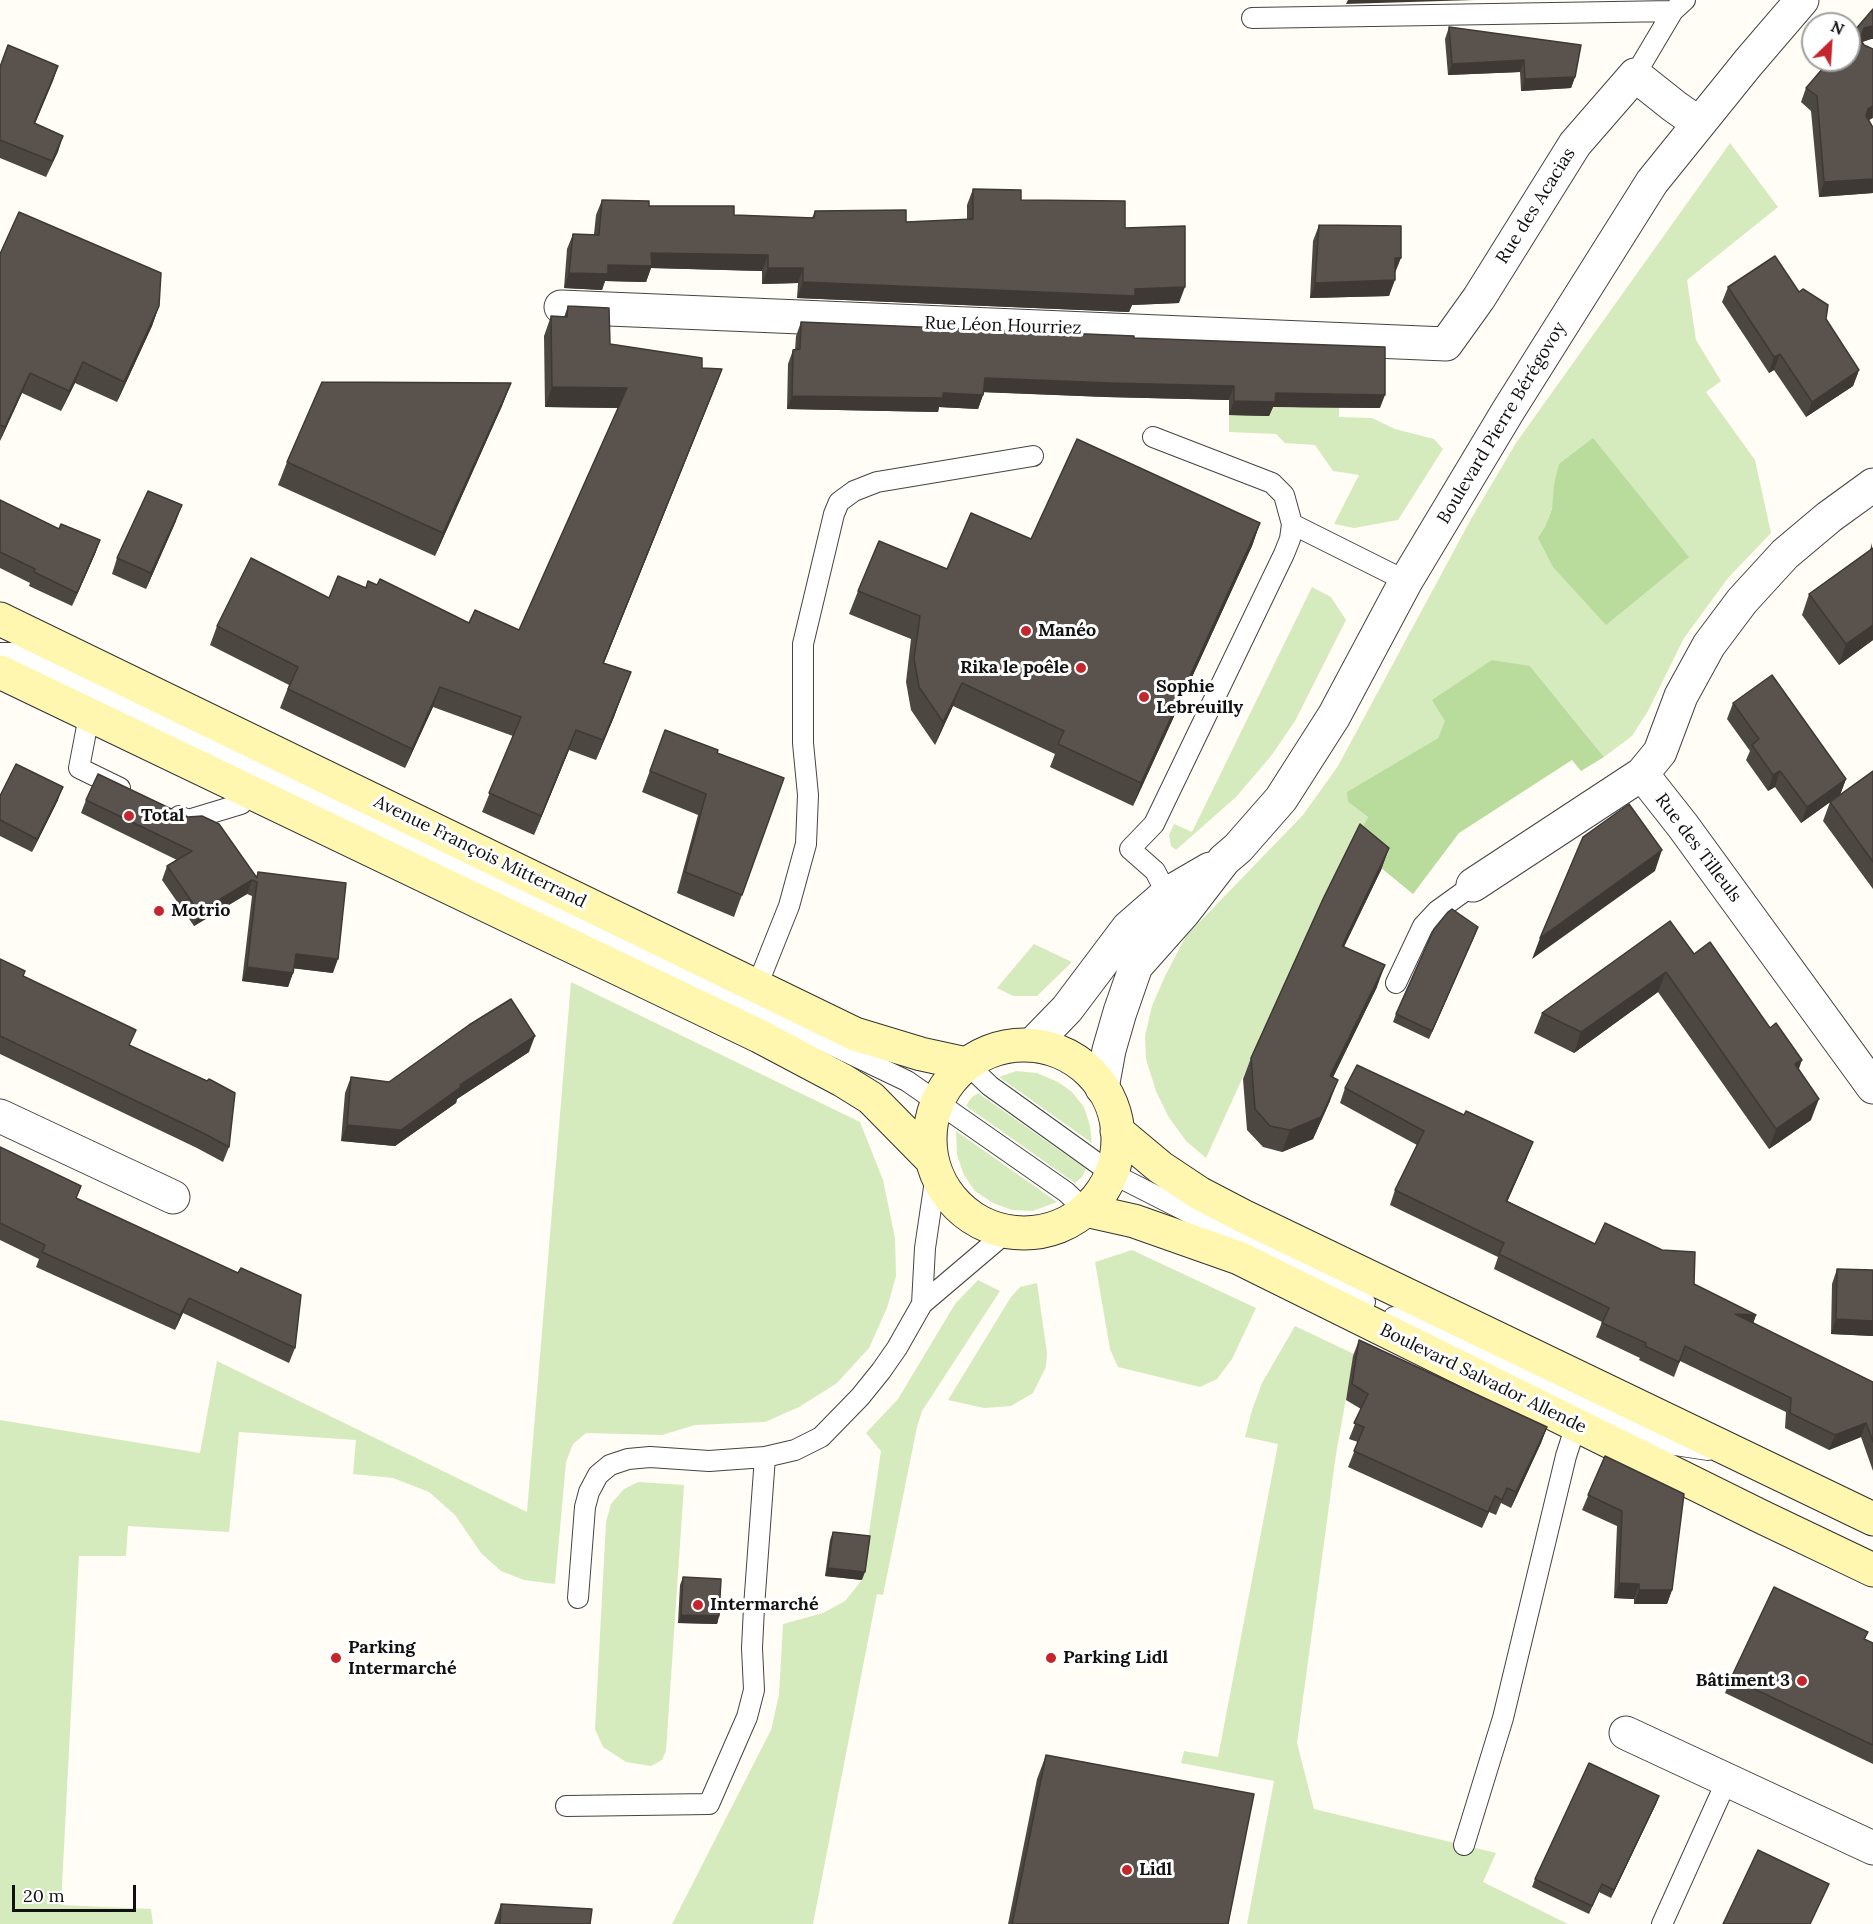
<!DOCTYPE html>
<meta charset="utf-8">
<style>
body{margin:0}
#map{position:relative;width:1873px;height:1924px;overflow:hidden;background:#fffdf5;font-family:Lora,serif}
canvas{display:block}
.north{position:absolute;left:1801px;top:12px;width:60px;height:60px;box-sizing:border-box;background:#fff;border:2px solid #a0a0a0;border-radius:50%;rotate:25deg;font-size:16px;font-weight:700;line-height:24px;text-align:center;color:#111}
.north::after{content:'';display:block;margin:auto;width:21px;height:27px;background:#c4262e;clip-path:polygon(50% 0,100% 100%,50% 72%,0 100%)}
.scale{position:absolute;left:12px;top:1885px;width:124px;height:27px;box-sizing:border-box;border:3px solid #111;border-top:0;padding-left:8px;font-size:18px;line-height:21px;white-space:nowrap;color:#111;-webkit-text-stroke:4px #fff;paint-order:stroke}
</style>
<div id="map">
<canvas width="1873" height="1924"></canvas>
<div class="north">N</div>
<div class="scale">20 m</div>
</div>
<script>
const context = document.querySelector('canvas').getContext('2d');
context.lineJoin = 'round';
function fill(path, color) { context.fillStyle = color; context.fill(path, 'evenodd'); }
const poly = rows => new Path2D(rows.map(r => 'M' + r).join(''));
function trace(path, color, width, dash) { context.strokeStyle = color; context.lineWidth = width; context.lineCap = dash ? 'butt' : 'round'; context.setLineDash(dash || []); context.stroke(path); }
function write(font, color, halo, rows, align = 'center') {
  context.font = font + ' Lora,serif'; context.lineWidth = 6; context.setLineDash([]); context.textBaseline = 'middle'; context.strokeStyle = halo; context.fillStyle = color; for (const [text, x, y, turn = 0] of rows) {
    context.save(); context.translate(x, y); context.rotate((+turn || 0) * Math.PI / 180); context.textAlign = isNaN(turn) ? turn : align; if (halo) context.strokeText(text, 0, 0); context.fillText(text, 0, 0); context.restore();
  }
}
fill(poly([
 [1730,143,1778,207,1687,280,1696,340,1721,381,1706,392,1755,460,1771,533,1728,578,1684,638,1648,711,1632,736,1604,757,1530,666,1445,722,1438,738,1348,792,1348,802,1368,817,1300,952,1206,1158,1186,1141,1168,1116,1156,1091,1146,1059,1145,1036,1152,1006,1166,974,1186,936,1303,815,1338,766,1471,519,1516,443],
 [1552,509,1553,567,1545,527],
 [1339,403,1339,417,1372,418,1395,429,1434,439,1443,449,1398,520,1354,528,1334,524,1359,475,1333,471,1315,445,1285,443,1276,434,1229,432,1229,414,1269,416,1271,407,1293,408],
 [1312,587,1331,597,1346,620,1295,721,1271,756,1236,797,1176,850,1171,846,1169,835,1174,824,1192,832],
 [1034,944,1072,962,1037,996,1013,996,997,988],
 [571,982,860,1122,883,1180,895,1238,896,1276,887,1308,869,1348,837,1383,799,1407,765,1422,695,1425,662,1435,586,1433,573,1444,566,1462,555,1584,524,1580,501,1571,481,1553,455,1515,429,1492,393,1478,353,1474,356,1440,239,1432,229,1532,128,1526,126,1556,79,1556,61,1905,151,1909,153,1924,0,1924,0,1420,200,1453,217,1361,527,1512],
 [1016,1071,1037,1073,1058,1082,1072,1092,1084,1107,1090,1126,1092,1143,999,1077],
 [978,1093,1086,1169,1082,1177,1075,1183,966,1106,971,1098],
 [956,1131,1057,1202,1033,1211,1012,1210,993,1203,975,1191,964,1175,957,1155],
 [1132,1250,1256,1308,1232,1359,1217,1379,1200,1387,1118,1367,1110,1349,1095,1262],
 [978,1280,1000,1291,922,1411,917,1427,883,1595,877,1594,813,1924,672,1924,771,1730,779,1695,783,1624,823,1613,845,1601,862,1580,881,1451,866,1433,898,1399,955,1304],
 [1037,1283,1047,1353,1046,1367,1033,1393,1011,1406,984,1408,948,1400,1011,1297,1020,1287],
 [1295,1326,1354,1354,1336,1454,1297,1743,1314,1809,1496,1853,1483,1882,1568,1924,1247,1924,1274,1781,1181,1763,1184,1751,1218,1757,1278,1444,1245,1437,1252,1410,1262,1383],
 [638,1482,684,1485,666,1751,662,1760,651,1766,626,1762,603,1747,595,1729,606,1522,611,1504,624,1489]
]), '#d5ebbd');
fill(poly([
 [1593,438,1689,557,1606,625,1553,567,1538,538,1545,527,1552,509,1554,485,1559,464],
 [1492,660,1530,666,1604,757,1581,771,1572,760,1459,833,1413,894,1353,845,1368,817,1348,802,1347,792,1438,738,1445,721,1432,700]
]), '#b9dc9c');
const service = poly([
 [1252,18,1673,11],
 [1635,75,1673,11,1685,0],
 [1153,437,1272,483,1284,495,1292,524,1290,539,1284,554,1154,824,1130,849,1155,871,1167,894],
 [1292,524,1406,581],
 [0,653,12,653,907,1081,1066,1192,1085,1210],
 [89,716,79,768,120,788],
 [179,816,188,820,241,804,246,791],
 [1396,983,1423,926,1437,911,1473,885],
 [757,986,789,906,806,844,808,795,803,743,803,644,834,514,839,502,854,491,877,482,1033,456],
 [967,1064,990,1086,1111,1173,1365,1302],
 [922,1304,925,1248,936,1174],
 [1394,1317,1583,1404,1656,1442,1708,1450],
 [578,1598,585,1507,589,1492,598,1475,610,1465,628,1459,650,1457,709,1461,765,1457,795,1450,821,1437,860,1397,881,1371,897,1348,922,1304,1008,1231],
 [566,1806,709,1804,747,1717,754,1690,752,1648,754,1607,765,1457],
 [1464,1845,1503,1718,1566,1456,1576,1425],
 [1662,1924,1727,1780]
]);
const minor = poly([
 [561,307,1446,344,1479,298,1575,144,1635,75,1674,106,1698,123],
 [1642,774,1683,826,1873,1087],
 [1473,885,1642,774,1660,752,1681,696,1709,645,1742,601,1785,554,1829,517,1873,485],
 [0,1116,173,1197],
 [1626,1733,1873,1848]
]);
const tertiary = poly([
 [1032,1045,1067,1009,1128,928,1167,894,1210,869],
 [1102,1088,1109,1050,1120,1012,1136,966,1184,912,1224,860,1238,848,1281,799,1334,716,1406,581,1508,411,1652,182,1748,63,1802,0]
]);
const secondary = poly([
 [0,619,855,1034,921,1054,967,1064],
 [0,672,759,1036,842,1080,871,1098,932,1160],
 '930 1139a94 94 0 1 1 188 0a94 94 0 1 1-188 0Z',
 [1117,1131,1160,1167,1199,1193,1243,1216,1873,1519],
 [1085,1210,1134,1221,1239,1258,1762,1517,1873,1570]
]);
trace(service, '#444', 22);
trace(minor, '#444', 35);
trace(tertiary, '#444', 35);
trace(secondary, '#333', 35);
trace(service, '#fff', 20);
trace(minor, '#fff', 33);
trace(tertiary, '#fff', 33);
trace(secondary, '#fff6b0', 33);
fill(poly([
 [1449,27,1575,77,1571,88,1521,91,1520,72,1448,75,1445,39],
 [1849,37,1871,39,1862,42,1864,45,1873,49,1873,118,1869,120,1873,127,1873,193,1819,197,1811,111,1801,102,1806,88],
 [58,66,35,123,63,136,46,177,0,158,0,67],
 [973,189,1021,200,1125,228,1179,303,1132,305,1129,312,797,298,798,283,762,284,762,271,651,268,646,282,605,281,602,290,564,288,567,249,573,234,594,234,596,215,602,200,649,206,734,215,812,218,815,211,906,222,967,220,967,205],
 [1319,225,1395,273,1389,296,1310,298,1313,241],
 [0,254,159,306,152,326,117,402,75,383,61,411,22,393,0,441],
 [1728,287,1799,292,1826,319,1859,370,1853,386,1806,417,1774,370,1769,373,1722,302],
 [568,306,610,344,702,368,722,369,604,663,631,672,614,717,596,760,569,750,534,835,482,812,513,736,433,707,405,768,280,708,289,685,210,645,217,626,366,588,469,623,519,630,618,408,545,407,544,336,551,316,564,317],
 [801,322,1134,338,1380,408,1273,407,1269,416,1229,415,1229,400,1106,397,984,392,983,395,978,409,939,407,938,412,787,409,788,364,793,350,795,350,796,336],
 [511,383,502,406,435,556,278,485,287,462],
 [0,500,59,529,100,540,95,554,72,606,29,586,30,583,0,568],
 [176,521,146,589,112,574,117,558],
 [1260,523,1252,546,1133,806,1050,767,1055,754,953,706,935,745,911,710,906,682,911,639,849,614,858,591,947,569,1031,539],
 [1872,543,1873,640,1839,665,1802,615,1809,594,1870,550],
 [1733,703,1846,779,1840,795,1801,823,1775,787,1768,791,1746,760,1750,751,1727,719],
 [665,730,717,753,784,778,734,917,677,893,698,815,642,792],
 [1873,771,1873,889,1823,821,1830,802],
 [0,796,58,800,32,852,0,836],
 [86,800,256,877,258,872,333,973,294,968,293,973,288,987,242,981,252,896,247,894,194,926,162,880,167,866,177,860,81,813],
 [1389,848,1381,870,1344,947,1377,987,1333,1077,1330,1101,1313,1139,1282,1152,1263,1147,1247,1130,1243,1079,1251,1058],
 [1478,927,1429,1039,1393,1022,1396,1014],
 [1694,954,1799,1069,1811,1120,1769,1149,1658,992,1574,1053,1534,1033,1542,1013],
 [0,959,23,976,130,1045,229,1147,223,1162,197,1148,0,1054],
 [529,1052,457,1099,456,1103,395,1146,341,1141,345,1093,351,1077,389,1082],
 [1345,1088,1527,1157,1507,1201,1595,1244,1694,1284,1756,1315,1753,1323,1873,1382,1873,1471,1861,1437,1829,1450,1785,1428,1786,1412,1680,1361,1674,1377,1639,1360,1640,1358,1596,1337,1602,1322,1494,1269,1498,1257,1390,1205,1395,1190,1417,1145,1340,1103],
 [0,1147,81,1186,76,1198,295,1348,289,1363,183,1313,175,1330,36,1267,39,1259,0,1240],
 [1837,1269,1873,1270,1873,1336,1831,1334,1832,1284],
 [1359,1340,1547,1427,1541,1443,1511,1508,1501,1503,1496,1515,1489,1512,1482,1528,1348,1467,1358,1442,1349,1439,1361,1409,1346,1400,1353,1356],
 [1605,1456,1672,1590,1667,1604,1634,1604,1634,1599,1614,1598,1617,1526,1582,1510],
 [833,1532,862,1580,825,1576,830,1540],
 [683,1577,719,1616,717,1624,678,1623,680,1585],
 [1868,1632,1865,1639,1873,1643,1873,1764,1725,1693,1731,1678],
 [1046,1755,1228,1924,1008,1924,1037,1779],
 [1659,1796,1656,1804,1611,1898,1599,1892,1589,1914,1532,1887,1535,1879],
 [501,1904,590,1924,494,1924]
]), '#4d4742');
fill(poly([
 [1348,0,1474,0,1346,4],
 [1873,26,1873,39,1871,39,1859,43,1864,28],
 [1524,60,1520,72,1448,75,1452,64],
 [58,66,53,81,29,138,34,123],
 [1575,77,1571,88,1521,91,1525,79],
 [1873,106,1872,118,1863,124,1868,109],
 [63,136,58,152,46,177,52,161],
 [1873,179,1873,193,1819,197,1824,182],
 [651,253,768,255,762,271,651,268,646,282,605,281,602,290,564,288,569,273,608,265],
 [1395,258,1401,258,1395,273,1389,274],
 [768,268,803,268,798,283,762,284],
 [1395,280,1389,296,1310,298,1315,283],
 [803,282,1135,289,1185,287,1179,303,1132,305,1129,312,797,298],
 [159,306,152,326,117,402,124,382],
 [1780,354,1774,370,1769,373,1774,357],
 [83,362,75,383,61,411,69,391],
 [722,369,715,388,596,682,603,663],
 [1859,370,1853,386,1806,417,1812,402],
 [30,373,22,393,0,441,5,427],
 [985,378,1234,386,1229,400,1106,397,979,392],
 [511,383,502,406,435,556,443,533],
 [552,387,627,388,620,408,545,407],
 [943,393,983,395,978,409,939,407,938,412,787,409,792,396],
 [1276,393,1385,395,1380,408,1273,407,1269,416,1229,415,1234,401],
 [182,505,176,521,146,589,151,573],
 [1260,523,1252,546,1133,806,1141,783],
 [100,540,95,554,72,606,77,593],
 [1873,625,1873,640,1839,665,1846,644],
 [962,683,953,706,935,745,943,722],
 [440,687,433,707,405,768,412,749],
 [621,697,614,717,596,760,603,740],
 [576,730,569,750,534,835,541,816],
 [1780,771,1775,787,1768,791,1773,775],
 [1846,779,1840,795,1801,823,1807,807],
 [63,787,58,800,32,852,37,839],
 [1389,848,1381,870,1334,967,1342,946],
 [1662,850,1655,871,1532,959,1540,938],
 [252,880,247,894,194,926,199,912],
 [1478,927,1475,935,1429,1039,1432,1031],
 [296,954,338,959,333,973,290,968],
 [1385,965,1377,987,1323,1098,1330,1076],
 [247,967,293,973,288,987,242,981],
 [1666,972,1658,992,1574,1053,1581,1032],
 [535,1036,529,1052,457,1099,456,1103,395,1146,341,1141,347,1125,460,1085],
 [1802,1060,1795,1080,1795,1064],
 [1338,1080,1330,1101,1313,1139,1282,1152,1290,1130],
 [1819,1099,1811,1120,1769,1149,1776,1129],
 [1533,1142,1527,1157,1501,1216,1506,1201],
 [189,1298,183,1313,175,1330,180,1315],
 [1735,1314,1756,1315,1751,1330],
 [1836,1319,1873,1321,1873,1336,1831,1334],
 [1866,1423,1861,1437,1829,1450,1835,1435],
 [1547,1427,1541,1443,1511,1508,1516,1492],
 [1495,1496,1489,1512,1482,1528,1488,1512],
 [828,1568,865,1572,862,1580,825,1576],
 [1619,1583,1639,1584,1634,1599,1614,1598],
 [1639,1590,1672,1590,1667,1604,1634,1604],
 [681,1615,719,1616,717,1624,678,1623],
 [1659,1796,1656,1804,1611,1898,1614,1890]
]), '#3f3936');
const building = poly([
 [1873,9,1873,26,1864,28,1860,39,1864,45,1873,49,1873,106,1868,109,1866,116,1872,126,1873,127,1873,179,1824,182,1817,96,1806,88,1830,60,1849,60,1849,37,1873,9],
 [1449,27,1581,45,1575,77,1525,79,1524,60,1452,64,1449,27],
 [8,45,58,66,34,123,63,136,52,161,0,140,0,67,8,45],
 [973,189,1021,190,1021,200,1125,201,1125,228,1185,226,1185,287,1135,289,1135,296,803,282,803,268,768,268,768,255,651,253,652,266,608,265,608,274,569,273,573,234,599,235,602,200,649,201,649,206,734,206,734,215,814,218,815,211,906,210,906,222,973,219,973,189],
 [19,212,161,273,159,306,124,382,83,362,69,391,30,373,5,427,0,425,0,254,19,212],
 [1319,225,1401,226,1401,258,1395,258,1395,280,1315,283,1319,225],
 [1775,256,1799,292,1803,289,1828,305,1826,319,1859,370,1812,402,1780,354,1774,357,1728,287,1775,256],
 [568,306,609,308,610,344,702,358,702,368,722,369,603,663,631,672,621,697,603,740,576,730,541,816,489,793,521,717,440,687,412,749,288,689,298,667,217,626,251,558,329,598,338,576,366,588,368,581,377,585,380,579,469,623,475,610,519,630,627,388,552,387,551,316,567,317,568,306],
 [801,322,1134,336,1134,338,1385,347,1385,395,1276,393,1275,402,1234,401,1234,386,1111,383,985,378,983,395,943,393,943,398,792,396,793,350,800,349,801,322],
 [322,382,511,383,443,533,287,462,322,382],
 [1077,439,1260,523,1141,783,1058,744,1064,731,962,683,943,722,919,687,914,659,920,616,858,591,879,541,947,569,971,513,1031,539,1077,439],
 [148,491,182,505,151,573,117,558,148,491],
 [0,500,59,529,61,524,100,540,77,593,34,572,35,569,0,552,0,500],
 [1873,548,1873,625,1846,644,1809,594,1873,548],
 [1772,675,1846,779,1807,807,1780,771,1773,775,1752,745,1759,739,1733,703,1772,675],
 [665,730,718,750,717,753,784,778,742,895,685,872,706,794,650,771,665,730],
 [16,764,63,787,37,839,0,820,0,796,16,764],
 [1873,771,1873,862,1830,802,1873,771],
 [98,774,188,817,202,816,219,824,257,878,258,872,346,883,338,959,296,954,293,973,247,967,257,882,252,880,199,912,167,866,192,851,86,800,98,774],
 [1629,804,1662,850,1540,938,1583,837,1629,804],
 [1360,824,1389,848,1342,946,1385,965,1330,1076,1338,1080,1321,1117,1290,1130,1270,1126,1255,1109,1251,1058,1323,899,1360,824],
 [1452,909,1478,927,1432,1031,1396,1014,1434,929,1448,912,1452,909],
 [1670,921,1694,954,1710,942,1770,1028,1776,1023,1802,1060,1795,1064,1819,1099,1776,1129,1666,972,1581,1032,1542,1013,1670,921],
 [0,959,25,971,23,976,136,1030,129,1045,207,1081,209,1079,235,1093,229,1147,203,1133,0,1036,0,959],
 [511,999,535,1036,460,1085,461,1087,401,1130,347,1125,351,1077,389,1082,469,1025,511,999],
 [1357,1065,1464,1115,1466,1111,1533,1142,1506,1201,1595,1244,1605,1223,1662,1250,1695,1252,1694,1284,1756,1315,1735,1314,1873,1382,1873,1442,1866,1423,1835,1435,1790,1413,1791,1398,1685,1346,1679,1362,1645,1346,1646,1343,1602,1323,1609,1308,1499,1254,1504,1243,1395,1190,1424,1131,1345,1088,1357,1065],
 [0,1147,81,1186,76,1198,238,1273,241,1268,301,1295,295,1348,189,1298,180,1315,42,1252,45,1245,0,1223,0,1147],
 [1837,1269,1873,1270,1873,1321,1836,1319,1837,1269],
 [1359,1340,1547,1427,1516,1492,1507,1488,1502,1500,1495,1496,1488,1512,1354,1451,1364,1427,1354,1423,1368,1394,1352,1384,1359,1340],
 [1605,1456,1684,1494,1672,1590,1639,1590,1639,1584,1619,1583,1622,1511,1588,1495,1605,1456],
 [833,1532,870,1536,865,1572,828,1568,833,1532],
 [683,1577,721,1579,719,1616,681,1615,683,1577],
 [1774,1587,1868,1632,1864,1639,1873,1643,1873,1745,1731,1678,1774,1587],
 [1046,1755,1254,1794,1228,1924,1012,1924,1046,1755],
 [1589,1763,1659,1796,1614,1890,1602,1884,1592,1906,1535,1879,1589,1763],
 [1758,1850,1829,1884,1810,1924,1723,1924,1758,1850],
 [501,1904,592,1909,590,1924,500,1924,501,1904]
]);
fill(building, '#5a524d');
trace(building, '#3f3936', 1.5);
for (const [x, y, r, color] of [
 [1026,631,6,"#c4262e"],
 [1081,668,6,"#c4262e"],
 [1144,697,6,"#c4262e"],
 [129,816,6,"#c4262e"],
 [159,911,6,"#c4262e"],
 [698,1605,6,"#c4262e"],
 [336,1658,6,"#c4262e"],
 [1051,1658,6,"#c4262e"],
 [1802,1681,6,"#c4262e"],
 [1127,1870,6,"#c4262e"]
]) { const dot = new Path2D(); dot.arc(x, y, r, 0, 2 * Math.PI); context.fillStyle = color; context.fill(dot); trace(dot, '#fff', 2); }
write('18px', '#111', '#fff', [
 ["Rue des Acacias",1536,206,-58],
 ["Rue Léon Hourriez",1003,326,2],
 ["Boulevard Pierre Bérégovoy",1502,423,-59],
 ["Rue des Tilleuls",1698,848,53],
 ["Avenue François Mitterrand",480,852,26],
 ["Boulevard Salvador Allende",1483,1379,26]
]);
write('bold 18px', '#111', '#fff', [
 ["Manéo",1038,631],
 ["Rika le poêle",1069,668,"right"],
 ["Sophie",1156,687],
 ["Lebreuilly",1156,708],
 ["Total",141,816],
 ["Motrio",171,911],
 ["Intermarché",710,1605],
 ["Parking",348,1648],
 ["Intermarché",348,1669],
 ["Parking Lidl",1063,1658],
 ["Bâtiment 3",1790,1681,"right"],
 ["Lidl",1139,1870]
], 'left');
</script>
